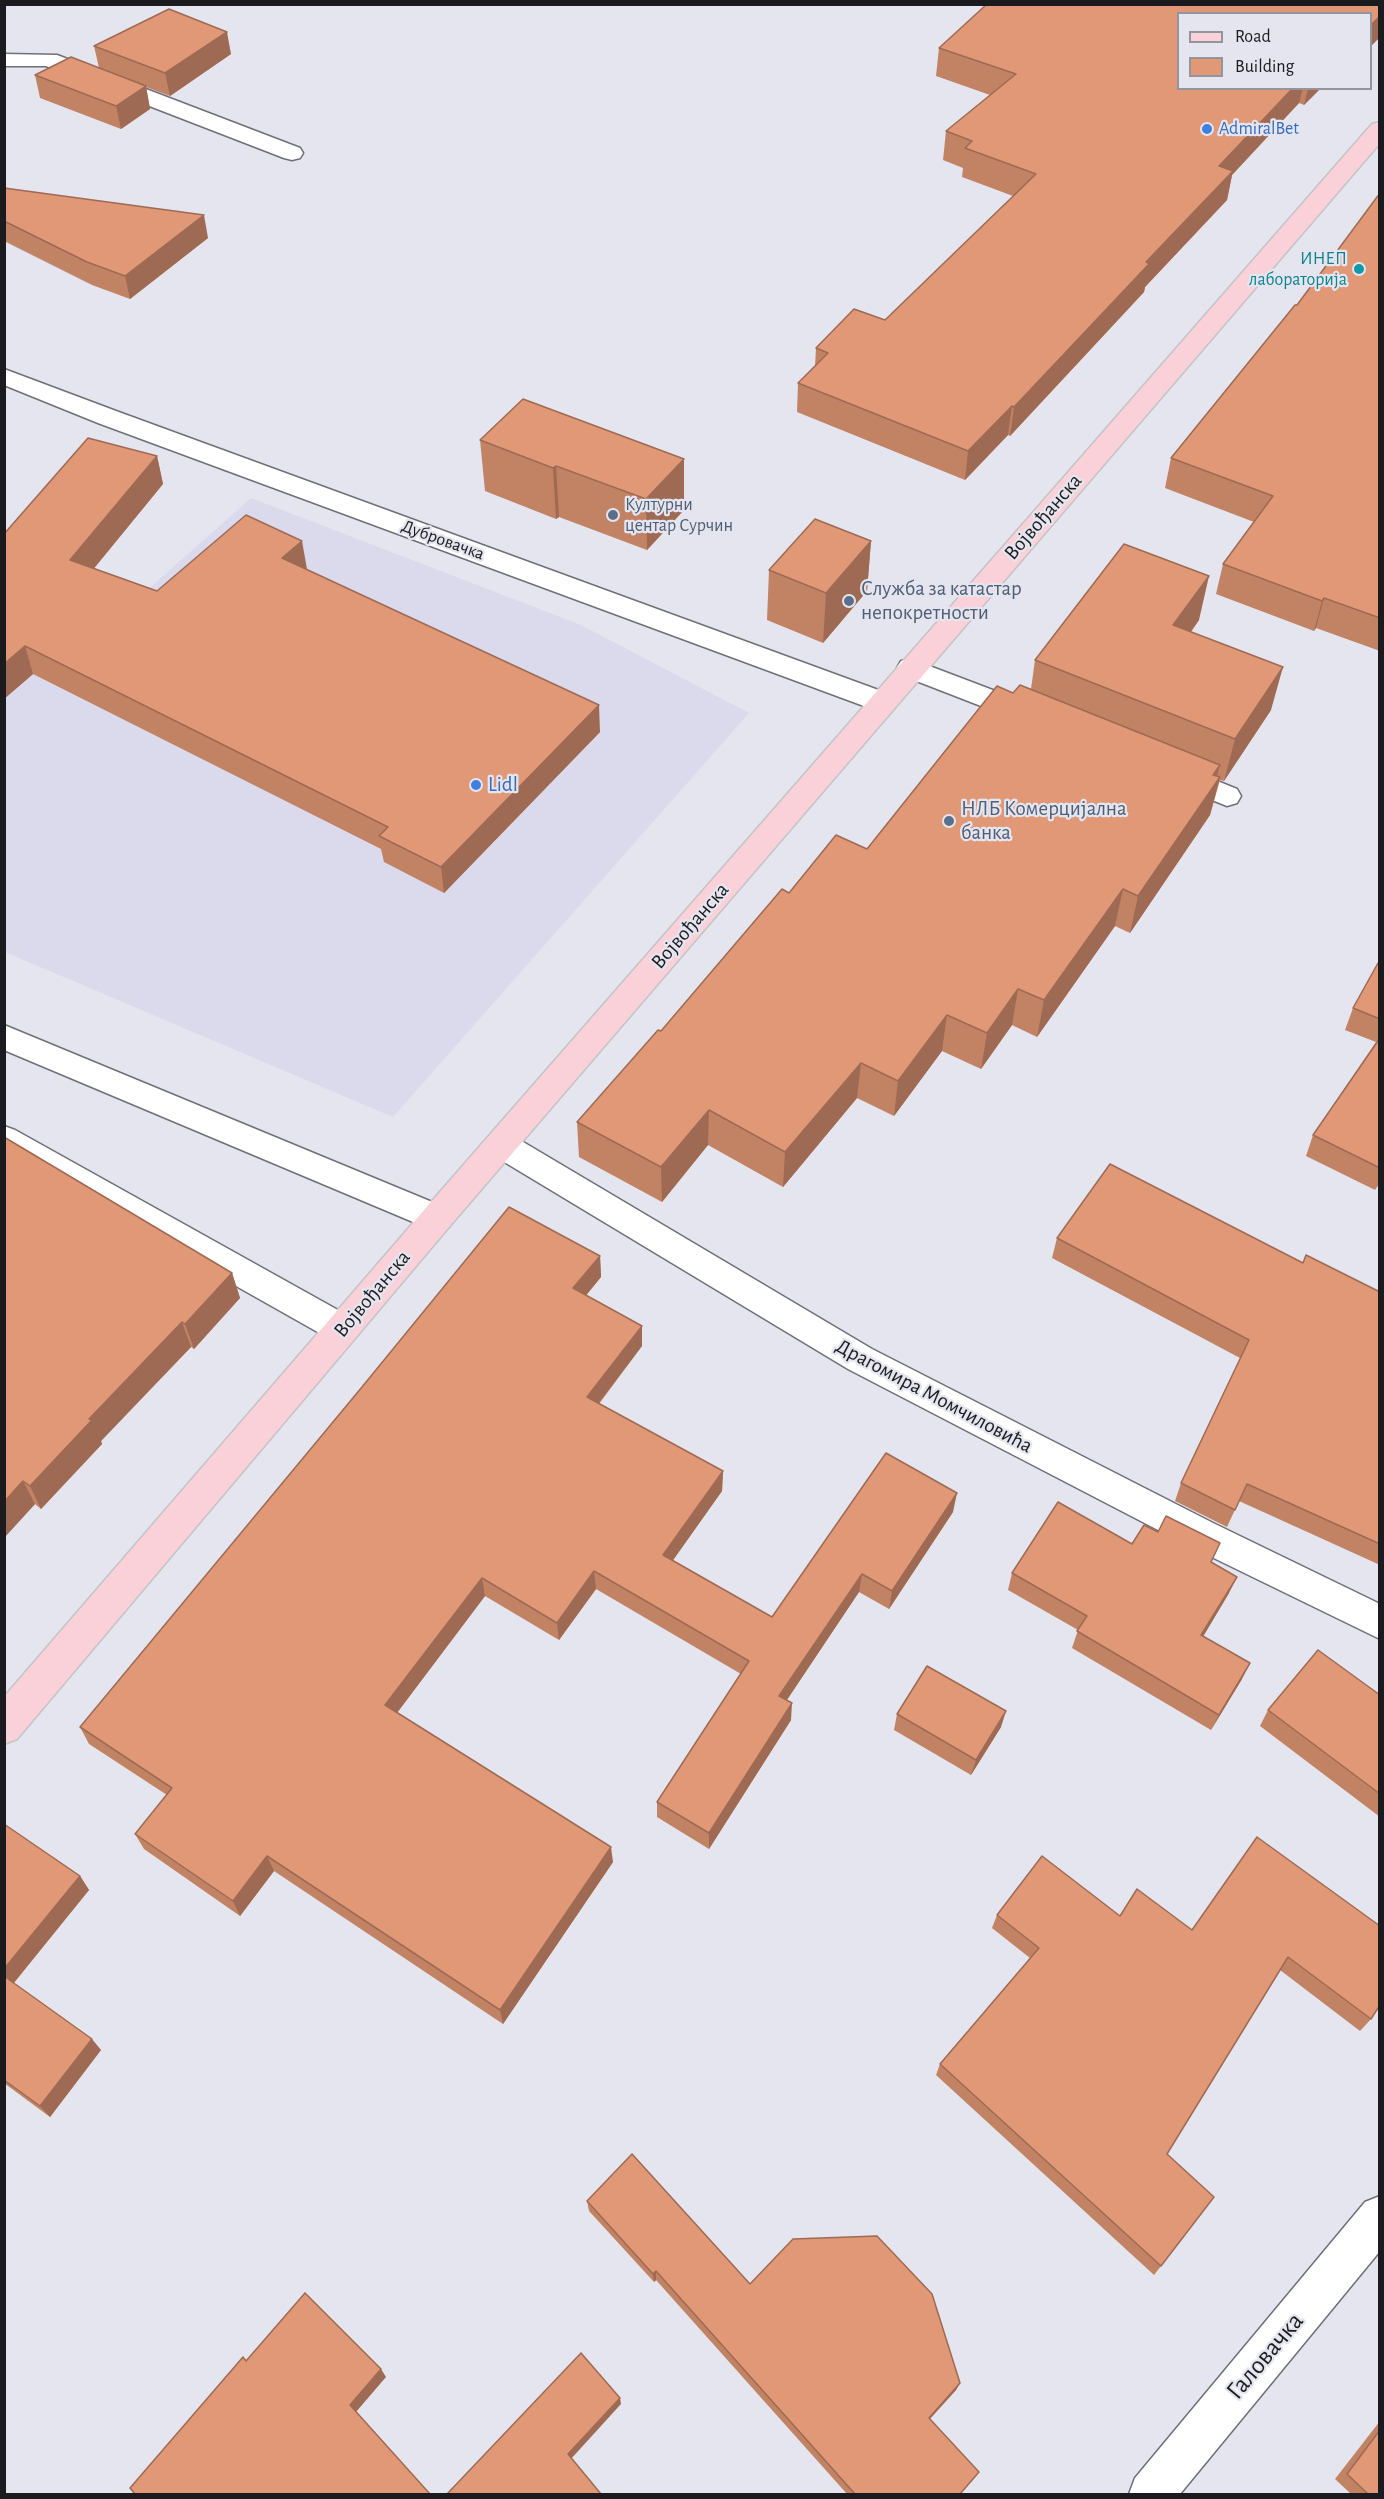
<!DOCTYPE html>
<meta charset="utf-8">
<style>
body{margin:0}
#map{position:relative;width:1384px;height:2499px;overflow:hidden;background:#e5e5ef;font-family:"Alegreya Sans",sans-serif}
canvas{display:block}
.frame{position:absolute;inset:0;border:6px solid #1b1b1f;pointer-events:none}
.legend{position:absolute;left:1177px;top:12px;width:195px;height:78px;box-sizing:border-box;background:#e5e5ef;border:2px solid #94949c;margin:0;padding:8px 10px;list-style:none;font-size:18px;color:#1b1b1f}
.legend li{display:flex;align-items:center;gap:12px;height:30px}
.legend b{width:30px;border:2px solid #94949c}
</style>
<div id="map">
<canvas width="1384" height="2499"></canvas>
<div class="frame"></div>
<ul class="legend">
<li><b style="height:8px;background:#fad1d9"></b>Road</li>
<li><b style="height:16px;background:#e19876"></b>Building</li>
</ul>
</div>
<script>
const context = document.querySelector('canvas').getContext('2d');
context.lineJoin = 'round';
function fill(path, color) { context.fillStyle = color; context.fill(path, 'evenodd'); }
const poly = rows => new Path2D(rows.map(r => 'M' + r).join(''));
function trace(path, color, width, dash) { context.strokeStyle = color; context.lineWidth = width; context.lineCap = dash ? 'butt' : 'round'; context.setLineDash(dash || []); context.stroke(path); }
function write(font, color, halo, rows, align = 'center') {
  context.font = font + ' "Alegreya Sans",sans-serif'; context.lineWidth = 4.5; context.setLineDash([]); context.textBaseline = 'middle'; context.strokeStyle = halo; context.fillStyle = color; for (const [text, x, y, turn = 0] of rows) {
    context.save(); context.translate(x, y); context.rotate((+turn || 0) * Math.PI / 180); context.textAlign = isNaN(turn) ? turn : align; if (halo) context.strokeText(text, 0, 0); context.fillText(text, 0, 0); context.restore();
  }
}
fill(poly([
 [251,498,581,625,749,713,393,1117,5,952,5,546,144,593]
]), '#dadaec');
const minor = poly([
 [4,54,57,55,300,148,303,153,300,158,292,160,284,158,46,66,4,66,4,54],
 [4,369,116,411,892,695,896,702,892,709,882,712,872,709,98,423,4,385,4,369],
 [911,659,1040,708,1044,715,1040,722,1030,725,901,675,897,668,901,661,911,659],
 [1175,764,1237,789,1241,796,1237,803,1227,806,1165,781,1161,774,1165,767,1175,764],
 [4,1025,449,1209,453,1218,449,1227,437,1231,425,1227,4,1050,4,1025],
 [4,1126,15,1130,354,1319,359,1329,354,1339,342,1343,330,1339,4,1155,4,1126],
 [502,1132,513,1136,872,1349,1213,1523,1380,1604,1380,1639,1187,1545,848,1369,491,1154,486,1145,491,1136,502,1132],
 [1380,2196,1380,2251,1180,2494,1129,2494,1135,2478,1365,2202,1380,2196]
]);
const major = poly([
 [1380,122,1380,143,449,1227,17,1739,4,1744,4,1697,425,1209,1372,124,1380,122]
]);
trace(minor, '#6f6f78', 3);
trace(major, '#c4c4c5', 3);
fill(minor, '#fff');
fill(major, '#fad1d9');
fill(poly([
 [1380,4,1380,37,1371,46,1371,14,1179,88,1321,88,1304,105,1299,103,1232,175,1227,200,1145,287,1144,292,1010,436,1008,435,965,480,797,412,798,383,815,366,816,348,885,320,1013,196,962,177,963,168,943,160,946,131,990,95,936,76,939,48],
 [94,46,231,54,170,96,146,87,150,109,121,129,40,98,35,75,99,68],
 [4,188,208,238,130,299,92,285,4,241],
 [1380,193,1380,651,1316,628,1314,631,1216,594,1223,564,1254,522,1165,488,1171,458,1297,305],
 [480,440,684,459,684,510,647,550,559,517,556,519,485,491],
 [157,456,163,484,94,568,157,591,307,569,306,569,600,732,444,893,384,862,381,849,33,674,4,699,4,534],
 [871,541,867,591,823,643,767,620,769,570],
 [1199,620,1191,632,1271,710,1224,781,1220,780,1210,815,1130,933,1115,926,1037,1037,1012,1025,981,1069,942,1051,894,1116,857,1098,783,1187,708,1145,662,1202,579,1157,577,1122,789,893,867,849,1031,689,1035,660],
 [1380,963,1380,1183,1375,1190,1306,1156,1313,1135,1376,1042,1345,1030,1353,1008],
 [4,1137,232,1273,240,1298,194,1349,191,1347,101,1441,102,1444,41,1509,35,1504,4,1538],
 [1057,1238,1303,1263,1380,1292,1380,1565,1239,1501,1227,1527,1175,1501,1181,1483,1240,1358,1052,1258],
 [600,1256,601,1277,586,1295,642,1346,599,1404,723,1471,722,1491,673,1560,772,1617,953,1512,889,1609,859,1592,787,1700,791,1720,709,1849,657,1817,657,1802,741,1674,596,1589,559,1640,485,1596,397,1713,613,1862,503,2024,274,1871,240,1916,144,1849,135,1834,167,1795,89,1744,80,1727],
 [1132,1544,1211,1562,1229,1593,1203,1636,1242,1679,1211,1730,1072,1648,1078,1630,1008,1590,1012,1573],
 [1380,1695,1380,1817,1260,1726,1268,1710],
 [897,1714,1001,1727,971,1775,894,1730],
 [4,1824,80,1876,89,1890,14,1983,101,2050,50,2117,4,2083],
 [1257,1837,1371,2019,1360,2031,1280,1970,1167,2154,1161,2266,1154,2275,936,2075,940,2064,1030,1958,992,1928,997,1915,1120,1916,1192,1930],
 [587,2201,750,2284,960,2383,956,2390,930,2419,960,2494,847,2494,656,2280,654,2282,589,2211],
 [1380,2421,1380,2494,1351,2494,1335,2479]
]), '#c28365');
fill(poly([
 [1380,16,1380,37,1371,46,1371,25],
 [227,32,231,54,170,96,165,73],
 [146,86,150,109,121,129,116,106],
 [1293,88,1303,88,1299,103,1232,175,1227,200,1145,287,1144,292,1010,436,1014,407,1146,262,1219,166],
 [1308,88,1321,88,1304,105],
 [204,215,208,238,130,299,125,276],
 [1012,406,1008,435,965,480,968,451],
 [157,456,163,484,78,588,70,560],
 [684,459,684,510,647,550,646,499],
 [556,466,559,517,556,519,553,468],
 [302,541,307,569,287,586,282,558],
 [871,541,867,591,823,643,826,593],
 [1209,576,1199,620,1164,669,1173,625],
 [1324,598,1316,628,1314,631,1322,601],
 [25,646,33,674,4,699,4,664],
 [1283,667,1271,710,1224,781,1235,739],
 [599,705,600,732,444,893,441,867],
 [1220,765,1214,786,1220,777,1210,815,1130,933,1138,896],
 [1123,889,1115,926,1037,1037,1044,1000],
 [1018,989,1012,1025,981,1069,987,1033],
 [947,1015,942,1051,894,1116,898,1081],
 [861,1063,857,1098,783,1187,785,1152],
 [709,1110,708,1145,662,1202,661,1167],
 [600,1256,601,1277,575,1309,573,1288],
 [232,1273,240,1298,194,1349,185,1324],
 [182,1322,191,1347,101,1441,102,1444,41,1509,30,1486,89,1419],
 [642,1326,642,1346,588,1417,587,1397],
 [723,1471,722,1491,664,1573,663,1555],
 [23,1481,35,1504,4,1538,4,1502],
 [957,1493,953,1512,889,1609,892,1591],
 [594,1571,596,1589,559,1640,557,1623],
 [862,1574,859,1592,778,1713,779,1696],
 [1237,1577,1229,1593,1194,1652,1201,1635],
 [482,1578,485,1596,390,1722,385,1705],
 [1250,1663,1242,1679,1211,1730,1219,1715],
 [792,1703,791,1720,709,1849,709,1833],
 [1006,1711,1001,1727,971,1775,976,1760],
 [611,1847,613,1862,503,2024,500,2010],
 [267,1856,274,1871,240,1916,233,1901],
 [80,1876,89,1890,11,1986,4,1978,4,1969],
 [92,2039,101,2050,50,2117,40,2106],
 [656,2271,656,2280,654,2282,653,2274],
 [381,2369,386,2377,356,2412,350,2405],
 [960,2383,956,2390,925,2424,929,2418],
 [620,2398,621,2404,570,2460,568,2454]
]), '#9e6a53');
const building = poly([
 [987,4,1380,4,1380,16,1371,25,1371,14,1179,14,1179,88,1293,88,1219,166,1233,171,1146,262,1149,264,1014,407,1012,406,968,451,798,383,828,353,816,348,854,309,885,320,1036,174,965,148,972,141,946,131,1016,74,939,48,987,4],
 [169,9,227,32,165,73,94,46,169,9],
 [71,57,146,86,116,106,35,75,71,57],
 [4,188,204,215,125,276,87,262,4,221,4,188],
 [1380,193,1380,618,1324,598,1322,601,1223,564,1273,496,1171,458,1295,305,1297,305,1380,193],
 [523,399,684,459,646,499,556,466,553,468,480,440,523,399],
 [88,438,157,456,70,560,157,591,246,515,302,541,282,558,599,705,441,867,379,836,388,827,25,646,4,664,4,534,88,438],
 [815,519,871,541,826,593,769,570,815,519],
 [1124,544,1209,576,1173,625,1283,667,1235,739,1035,660,1124,544],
 [1020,685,1220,765,1213,775,1220,777,1138,896,1123,889,1044,1000,1018,989,987,1033,947,1015,898,1081,861,1063,785,1152,709,1110,661,1167,577,1122,658,1030,661,1031,782,889,789,893,836,835,867,849,997,686,1013,693,1020,685],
 [1378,963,1380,963,1380,1019,1353,1008,1378,963],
 [1380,1038,1380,1168,1313,1135,1380,1038],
 [4,1137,232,1273,185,1324,182,1322,89,1419,92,1420,30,1486,23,1481,4,1502,4,1137],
 [1110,1164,1303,1263,1306,1255,1380,1292,1380,1544,1247,1484,1235,1510,1181,1483,1249,1340,1057,1238,1110,1164],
 [509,1207,600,1256,573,1288,642,1326,587,1397,723,1471,663,1555,772,1617,886,1453,957,1493,892,1591,862,1574,779,1696,792,1703,709,1833,657,1802,749,1661,594,1571,557,1623,482,1578,385,1705,611,1847,500,2010,267,1856,233,1901,135,1834,172,1788,80,1727,362,1387,509,1207],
 [1058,1502,1132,1544,1144,1525,1158,1532,1166,1516,1220,1543,1211,1562,1237,1577,1201,1635,1250,1663,1219,1715,1077,1631,1087,1616,1012,1573,1058,1502],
 [1318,1650,1380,1695,1380,1794,1268,1710,1318,1650],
 [927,1666,1006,1711,976,1760,897,1714,927,1666],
 [4,1824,80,1876,4,1969,4,1824],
 [1257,1837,1380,1926,1380,2005,1371,2019,1288,1957,1167,2154,1214,2197,1161,2266,940,2064,1039,1948,997,1915,1042,1856,1120,1916,1137,1889,1192,1930,1257,1837],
 [4,1976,92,2039,40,2106,4,2080,4,1976],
 [632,2154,750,2284,793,2239,877,2236,932,2294,960,2383,929,2418,979,2472,960,2494,855,2494,656,2271,653,2274,587,2201,632,2154],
 [305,2293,381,2369,350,2405,430,2494,135,2494,130,2488,243,2357,246,2361,305,2293],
 [581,2353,620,2398,568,2454,601,2494,447,2494,581,2353],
 [1380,2430,1380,2494,1368,2494,1347,2474,1380,2430]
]);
fill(building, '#e19876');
trace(building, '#9e6a53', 1.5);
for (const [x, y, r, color] of [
 [1207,129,6,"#3f7fe0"],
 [1359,269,6,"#0f9aa8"],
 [613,515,6,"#5c6f8a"],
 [849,601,6,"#5c6f8a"],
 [476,785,6,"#3f7fe0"],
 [949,821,6,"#5c6f8a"]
]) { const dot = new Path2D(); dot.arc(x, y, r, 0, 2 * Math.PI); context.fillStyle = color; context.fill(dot); trace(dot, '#e5e5ef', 2); }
write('18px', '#366cbe', '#e5e5ef', [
 ["AdmiralBet",1219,129]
], 'left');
write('18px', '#0d838f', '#e5e5ef', [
 ["ИНЕП",1347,259],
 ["лабораторија",1347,280]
], 'right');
write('18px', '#4e5e75', '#e5e5ef', [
 ["Културни",625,505],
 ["центар Сурчин",625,526]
], 'left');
write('18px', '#1b1b1f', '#e5e5ef', [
 ["Дубровачка",443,540,20]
]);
write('21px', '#1b1b1f', '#e5e5ef', [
 ["Војвођанска",1043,517,-49],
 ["Војвођанска",690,926,-49],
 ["Војвођанска",372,1294,-50],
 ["Драгомира Момчиловића",934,1396,28]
]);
write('21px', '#4e5e75', '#e5e5ef', [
 ["Служба за катастар",861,589],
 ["непокретности",861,613],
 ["НЛБ Комерцијална",961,809],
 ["банка",961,833]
], 'left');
write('21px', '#366cbe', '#e5e5ef', [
 ["Lidl",488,785]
], 'left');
write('26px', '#1b1b1f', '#e5e5ef', [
 ["Галовачка",1265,2356,-50]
]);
</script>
